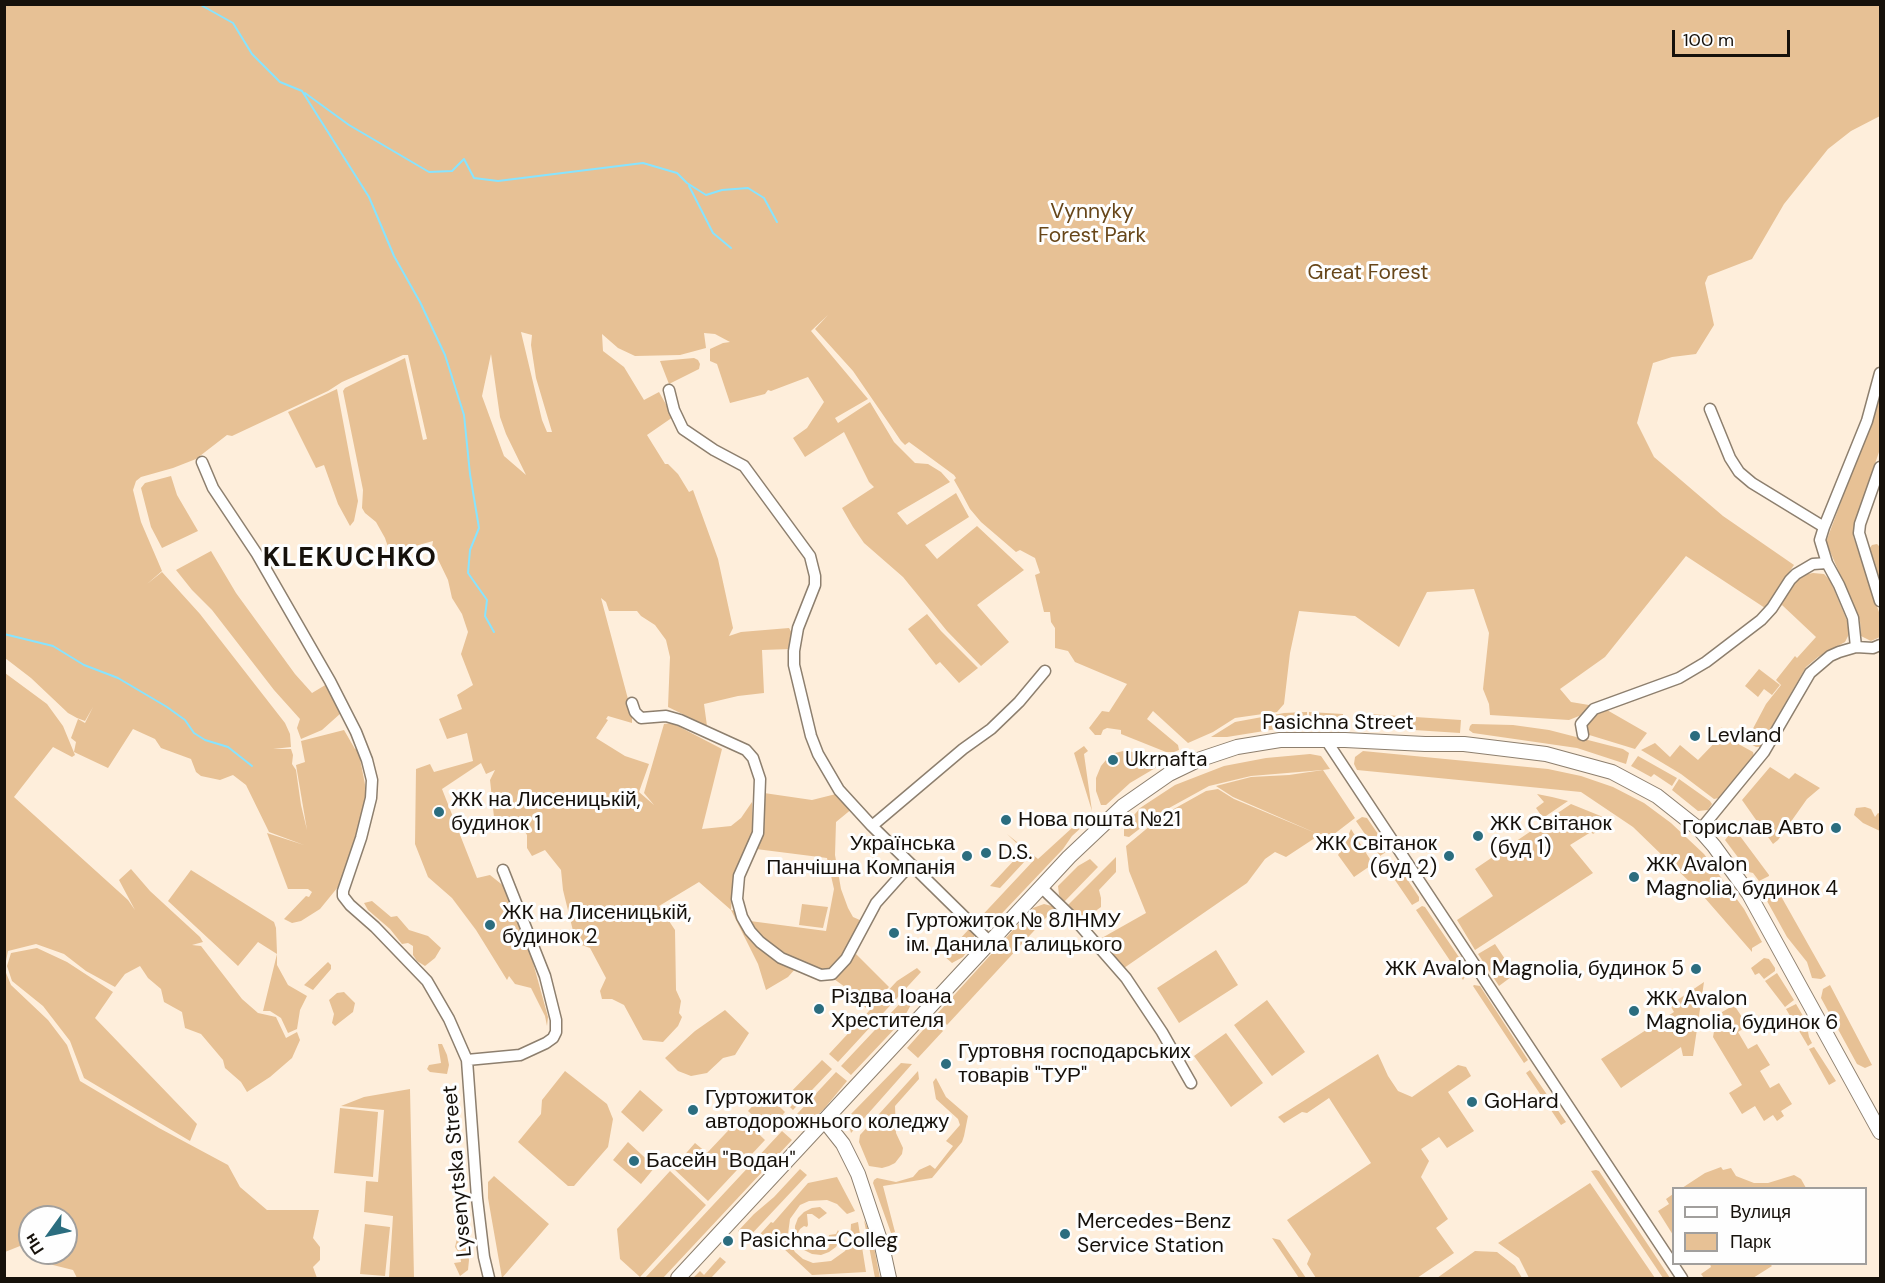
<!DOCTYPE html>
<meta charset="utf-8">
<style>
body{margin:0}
#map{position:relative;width:1885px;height:1283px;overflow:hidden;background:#feeedb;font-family:"DM Sans",sans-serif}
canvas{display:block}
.frame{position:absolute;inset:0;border:6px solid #16110b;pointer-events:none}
.legend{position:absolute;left:1672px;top:1187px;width:195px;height:78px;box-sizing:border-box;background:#fefefe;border:2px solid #a19f9d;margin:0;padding:8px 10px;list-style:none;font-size:18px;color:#16110b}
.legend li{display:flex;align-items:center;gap:12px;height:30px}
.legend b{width:30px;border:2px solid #a19f9d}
.north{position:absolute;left:18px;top:1205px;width:60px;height:60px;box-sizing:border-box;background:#fefefe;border:2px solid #a19f9d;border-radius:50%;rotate:237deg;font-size:16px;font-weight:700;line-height:24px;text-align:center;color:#16110b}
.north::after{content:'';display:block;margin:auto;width:21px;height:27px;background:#2b6d7f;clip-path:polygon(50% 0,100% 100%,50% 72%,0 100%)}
.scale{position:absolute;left:1672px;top:30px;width:118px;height:27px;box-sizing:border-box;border:3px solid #16110b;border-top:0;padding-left:8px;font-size:18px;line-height:21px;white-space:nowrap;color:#16110b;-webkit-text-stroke:4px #fefefe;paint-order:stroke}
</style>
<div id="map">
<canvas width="1885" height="1283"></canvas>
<div class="frame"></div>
<ul class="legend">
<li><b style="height:8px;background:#fff"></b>Вулиця</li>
<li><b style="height:16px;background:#e7c195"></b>Парк</li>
</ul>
<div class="north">Пн</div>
<div class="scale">100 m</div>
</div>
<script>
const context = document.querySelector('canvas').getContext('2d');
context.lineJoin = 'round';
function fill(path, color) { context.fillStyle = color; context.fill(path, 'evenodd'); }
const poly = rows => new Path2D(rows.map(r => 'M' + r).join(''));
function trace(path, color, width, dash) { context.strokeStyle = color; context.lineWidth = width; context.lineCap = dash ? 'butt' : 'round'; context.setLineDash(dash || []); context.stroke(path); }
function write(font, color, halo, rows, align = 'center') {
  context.font = font + ' "DM Sans",sans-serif'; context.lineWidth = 6; context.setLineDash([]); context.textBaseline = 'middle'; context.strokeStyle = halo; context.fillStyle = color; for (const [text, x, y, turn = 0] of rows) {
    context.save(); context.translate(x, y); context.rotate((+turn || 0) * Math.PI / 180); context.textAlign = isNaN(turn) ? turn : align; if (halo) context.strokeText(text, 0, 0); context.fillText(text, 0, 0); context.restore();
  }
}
fill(poly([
 [4,5,1880,5,1880,116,1851,131,1828,149,1784,204,1752,259,1708,276,1705,283,1714,325,1696,354,1672,357,1653,363,1637,423,1654,457,1723,516,1794,565,1765,608,1686,556,1605,657,1560,689,1571,702,1589,705,1589,709,1584,714,1569,720,1490,715,1489,704,1483,689,1489,633,1474,589,1427,592,1399,647,1355,616,1299,611,1290,653,1284,704,1277,712,1235,718,1213,732,1188,743,1153,711,1147,719,1178,745,1179,750,1174,752,1166,752,1121,734,1121,730,1107,728,1103,730,1101,735,1095,735,1089,728,1102,711,1109,712,1127,684,1075,662,1068,651,1055,648,1055,628,1051,622,1050,612,1044,612,1035,575,1040,573,1035,558,1020,550,1016,552,981,522,970,509,962,494,954,480,956,478,954,475,909,442,905,445,901,441,853,371,815,329,828,315,811,331,868,399,835,418,838,423,870,402,894,442,915,463,928,464,941,472,950,482,897,513,907,525,956,493,969,517,925,545,937,559,977,526,1024,570,977,605,1009,642,981,666,947,631,903,577,864,543,853,527,842,508,874,487,869,482,844,432,805,457,793,438,807,428,824,402,808,377,771,391,768,390,765,394,730,403,717,364,710,361,710,349,723,343,730,342,715,334,704,333,706,348,680,355,635,356,618,348,602,334,603,351,624,367,644,400,659,392,673,417,647,435,665,464,668,464,678,474,689,492,693,490,718,559,733,628,729,636,741,632,789,628,792,633,791,649,762,650,764,693,738,696,704,704,707,726,668,707,670,657,666,640,655,625,641,616,637,611,609,611,606,602,601,598,632,714,632,723,608,716,606,719,608,720,596,738,625,756,649,764,639,792,654,805,644,793,664,724,672,723,722,749,702,829,731,826,741,818,752,802,753,833,733,885,731,910,736,911,748,934,796,968,788,977,766,990,758,964,731,910,699,882,659,906,675,930,676,990,681,1001,679,1013,682,1017,678,1026,663,1042,643,1040,624,1005,612,999,602,999,600,991,606,978,590,948,576,943,563,890,561,870,545,850,532,856,527,848,527,835,520,824,494,817,490,780,495,770,486,774,481,763,442,789,477,878,490,875,505,887,532,959,548,1017,547,1026,545,1016,531,988,515,984,509,976,507,980,476,930,452,898,428,877,415,844,416,769,430,764,434,772,473,761,467,733,447,739,439,719,462,709,457,695,473,685,461,654,468,632,462,614,452,598,448,580,432,547,433,541,390,553,385,538,376,522,365,513,362,508,363,490,343,391,345,388,405,358,423,440,427,439,408,355,403,355,342,382,328,391,232,436,227,435,196,459,173,468,141,477,136,481,133,490,141,522,162,571,147,584,162,572,200,614,285,723,290,734,291,747,273,749,291,749,293,755,292,764,296,770,301,805,307,830,296,765,305,762,301,741,344,730,355,749,358,748,367,795,359,827,338,887,320,909,301,921,292,923,284,919,306,896,309,897,312,892,308,889,288,889,267,833,304,845,269,832,246,785,233,775,220,780,201,776,196,772,191,759,161,748,155,739,133,729,108,768,74,752,76,742,71,738,78,719,85,723,93,707,85,721,77,718,68,713,31,678,5,658],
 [521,332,532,335,531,345,536,378,552,432,547,432,542,420],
 [491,354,500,417,506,434,526,475,504,456,482,396],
 [694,358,698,360,700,364,699,369,669,384,660,361],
 [337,389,358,501,354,521,350,526,338,504,324,465,316,468,288,412],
 [1880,397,1880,449,1853,529,1853,536,1880,615,1880,637,1871,641,1861,636,1860,621,1826,542],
 [171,476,177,495,198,531,162,548,151,527,141,488,145,483],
 [1877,544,1880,547,1880,583,1869,549,1872,545],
 [211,551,236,593,295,674,312,693,327,684,341,713,322,730,301,739,297,728,300,719,274,690,212,610,192,590,176,570],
 [1813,573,1824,574,1830,580,1851,630,1845,642,1818,657,1806,667,1760,747,1756,747,1720,727,1748,738,1766,704,1781,685,1776,680,1795,656,1797,658,1816,637,1782,605,1778,609,1790,584,1803,575],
 [927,614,941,631,978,668,959,683,940,662,936,665,908,629],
 [1759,669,1780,685,1772,695,1764,689,1758,697,1745,686],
 [5,673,47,704,63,726,75,755,72,757,53,747,14,797,128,900,135,910,119,880,131,869,150,891,200,937,203,942,192,945,201,946,242,999,258,1013,276,1017,286,1038,297,1032,300,1040,292,1058,270,1077,247,1092,241,1082,225,1068,223,1060,201,1034,185,1028,182,1012,164,1002,161,989,148,978,140,966,125,974,115,987,86,971,64,954,36,944,8,951,5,966],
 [1600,706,1647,733,1635,749,1586,734,1584,723],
 [1307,712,1307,722,1290,723,1289,727,1227,737,1211,737,1235,722,1284,713],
 [1309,712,1343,714,1343,726,1314,725,1313,722,1309,722],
 [1369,714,1461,720,1460,733,1368,727],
 [1472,724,1513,725,1549,730,1623,749,1629,753,1628,757,1626,764,1577,748,1473,733,1469,730,1470,726],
 [1722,735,1753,752,1754,756,1719,798,1714,799,1681,774,1641,750,1655,743,1670,757,1680,745,1698,760],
 [1084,746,1088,751,1084,754,1092,811,1074,753],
 [1127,750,1157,761,1157,767,1130,783,1106,805,1101,805,1096,791,1096,778,1101,766,1111,754],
 [1363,751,1548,769,1581,776,1613,787,1644,803,1671,823,1704,854,1744,909,1762,942,1752,948,1752,952,1697,889,1633,827,1581,792,1357,770,1354,764,1355,757],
 [1310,754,1321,756,1330,769,1323,770,1355,818,1329,838,1321,834,1286,857,1275,852,1265,859,1247,883,1124,968,1100,939,1146,913,1129,871,1126,846,1163,815,1206,791,1218,789,1234,799,1318,834,1233,797,1216,786,1251,777,1289,775,1323,770,1251,776,1209,786,1160,813,1129,837,1124,836,1124,827,1140,808,1175,785,1224,766,1266,758],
 [1638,756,1677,778,1672,786,1654,774,1651,777,1631,766],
 [1770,767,1789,779,1795,773,1820,788,1807,799,1778,840,1773,844,1742,800],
 [1679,779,1710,801,1712,804,1708,810,1698,811,1672,790],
 [764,793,812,800,840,793,853,808,836,822,835,855,841,889,848,908,853,917,862,921,844,958,831,969,827,971,780,952,760,934,750,921,826,931,834,889,827,858,756,849,760,843,762,830],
 [1537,794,1552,797,1568,801,1543,818,1536,808,1544,802],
 [1571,804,1613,821,1593,834,1591,832,1570,845,1593,873,1475,950,1457,920,1493,896,1475,869],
 [1865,807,1871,809,1875,817,1878,813,1880,814,1880,831,1863,823,1854,815,1856,808],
 [1081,816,1083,826,1072,836,1063,849,988,928,984,929,975,923,1034,860,1007,834,1038,859,1073,827],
 [1362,817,1367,818,1389,850,1380,856,1356,821],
 [1734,828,1769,875,1769,876,1759,881,1753,873,1749,872,1725,840],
 [1351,829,1373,864,1354,877,1338,855,1344,846],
 [1019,855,1025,861,1000,888,990,886],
 [1116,857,1116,872,1099,890,1101,898,1101,907,1090,915,1079,915,1075,913,1068,905],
 [1090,859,1098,867,1064,902,1059,895,1058,886,1078,866],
 [1395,861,1419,897,1419,901,1412,905,1386,867],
 [191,870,274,922,276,928,277,953,277,954,258,942,238,966,181,913,168,901],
 [1773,882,1826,976,1821,979,1812,978,1807,962,1787,937,1767,901,1768,897,1765,889],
 [372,901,391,917,397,916,409,930,428,936,441,948,435,958,425,966,417,961,413,955,413,946,408,943,402,944,390,929,368,910,364,903],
 [802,904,828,907,823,928,799,925],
 [1044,904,1056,907,947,1025,937,1014,1033,908],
 [1422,906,1425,907,1467,969,1466,975,1463,980,1416,910],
 [970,928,974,935,974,943,963,957,952,963,944,956],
 [1495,944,1515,974,1499,986,1478,954],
 [37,948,67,962,113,992,95,1018,197,1124,190,1141,84,1078,70,1041,43,1006,12,981,7,966,11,953],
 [1216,950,1238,985,1179,1023,1157,988],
 [277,954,277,965,288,985,307,996,300,1010,297,1029,288,1033,281,1018,270,1011,263,1011],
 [856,954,889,987,868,1010,845,987,834,979],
 [1764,958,1769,959,1775,968,1775,971,1764,979,1759,973,1755,975,1751,968],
 [328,962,331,965,331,969,313,990,304,985],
 [4,968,11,985,48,1020,67,1045,80,1081,159,1128,228,1165,240,1187,267,1210,319,1210,313,1238,320,1247,320,1260,313,1267,317,1278,77,1278,73,1270,53,1265,36,1253,66,1253,66,1217,30,1217,30,1248,25,1244,5,1252],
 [917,968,921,972,838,1062,829,1054,897,981],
 [1777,973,1794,1000,1785,1007,1765,981],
 [1704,982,1693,1056,1683,1056,1681,1047,1621,1088,1601,1059,1674,1012,1670,1005],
 [1474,985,1480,986,1528,1060,1524,1063,1473,986],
 [1830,985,1872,1065,1865,1068,1857,1064,1821,998,1823,989],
 [344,992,355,1003,353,1012,335,1026,332,1023,334,1014,329,1000,337,993],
 [905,998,913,1001,902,1021,851,1075,841,1066],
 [1267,1000,1305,1052,1272,1076,1234,1025],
 [1796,1004,1806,1021,1809,1037,1812,1043,1808,1046,1786,1009],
 [1734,1005,1748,1026,1738,1032,1748,1049,1757,1044,1770,1065,1760,1071,1770,1088,1779,1083,1792,1104,1781,1111,1784,1116,1777,1121,1773,1115,1764,1121,1755,1106,1742,1114,1729,1093,1742,1085,1713,1037,1717,1015],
 [725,1010,749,1033,735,1055,723,1058,707,1073,691,1076,678,1071,665,1058,695,1031],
 [932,1020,943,1031,918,1058,907,1048],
 [1226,1033,1263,1083,1231,1107,1194,1056],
 [438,1044,442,1044,447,1055,449,1065,447,1074,430,1072,427,1069,429,1065,441,1063],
 [1814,1047,1836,1081,1829,1085,1809,1049],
 [1378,1054,1388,1076,1398,1091,1412,1097,1458,1065,1466,1067,1471,1076,1448,1092,1474,1131,1447,1148,1439,1137,1421,1149,1429,1161,1421,1177,1448,1219,1436,1228,1454,1253,1417,1278,1316,1278,1307,1264,1311,1254,1287,1220,1371,1163,1329,1098,1307,1113,1302,1112,1284,1123,1278,1117],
 [822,1060,832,1069,793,1110,783,1100],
 [901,1063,912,1064,851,1133,848,1121,851,1114],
 [1530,1070,1566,1122,1561,1125,1526,1073],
 [565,1071,607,1104,613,1119,608,1147,574,1186,568,1186,518,1142,541,1114,542,1100],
 [918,1071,919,1079,895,1106,896,1133,903,1148,902,1154,895,1163,889,1166,882,1168,869,1166,859,1142,860,1135],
 [836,1072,847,1081,824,1109,807,1124,797,1114],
 [936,1078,946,1097,968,1116,964,1136,962,1142,932,1178,883,1186,895,1232,891,1233,873,1183,874,1180,877,1178,896,1182,913,1177,919,1170,930,1165,935,1169,953,1146,946,1141,960,1125,958,1119,936,1099,933,1082],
 [410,1089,414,1278,389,1278,393,1216,364,1212,366,1181,378,1182,384,1110,341,1106,364,1097],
 [640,1090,663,1110,643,1132,621,1112],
 [759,1099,768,1107,774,1101,785,1112,769,1130,748,1111],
 [340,1108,378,1112,373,1177,334,1173],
 [741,1117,765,1140,708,1201,673,1168,695,1143,707,1153],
 [782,1131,792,1140,663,1278,645,1278],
 [628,1142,655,1167,641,1184,613,1160],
 [1721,1167,1723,1170,1731,1168,1736,1176,1754,1183,1768,1183,1794,1175,1801,1179,1806,1188,1682,1188,1705,1173],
 [800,1169,807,1175,747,1239,738,1231,754,1214,774,1197],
 [1596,1170,1599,1171,1670,1278,1663,1278,1591,1171],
 [670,1171,706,1205,640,1277,620,1259,617,1229],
 [494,1176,549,1224,502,1278,488,1198,488,1182],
 [837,1177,855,1211,847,1214,837,1204,827,1200,809,1201,800,1205,790,1219,788,1234,789,1242,795,1252,803,1259,813,1263,831,1261,845,1251,850,1243,851,1224,858,1222,866,1272,812,1275,768,1234,756,1247,752,1243,771,1222,773,1223,808,1183],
 [1590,1183,1655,1278,1529,1278,1519,1258,1498,1243],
 [1673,1194,1673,1235,1658,1211,1669,1204,1666,1199],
 [820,1207,827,1213,819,1219,812,1214,807,1214,808,1225,807,1227,804,1226,800,1229,798,1233,807,1237,809,1240,806,1241,808,1244,806,1245,809,1250,817,1244,829,1248,830,1240,828,1239,829,1235,836,1234,838,1230,841,1237,836,1247,829,1252,821,1255,812,1254,804,1250,798,1244,795,1235,795,1226,798,1218,804,1212,812,1208],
 [459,1218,462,1221,465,1235,469,1260,468,1270,460,1276,454,1263,461,1262,460,1255,455,1247,459,1230],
 [864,1220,872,1237,880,1278,875,1278],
 [365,1224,390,1227,385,1276,360,1274],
 [1272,1238,1280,1240,1306,1278,1299,1278],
 [1475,1251,1497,1252,1515,1266,1522,1278,1437,1278],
 [720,1257,726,1262,711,1278,693,1278,700,1271,704,1275],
 [1710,1264,1770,1264,1772,1266,1753,1278,1704,1278,1701,1274,1711,1267]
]), '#e7c195');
trace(poly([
 [199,4,233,23,252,54,280,82,302,91,369,197,394,256,420,302,445,355,464,415,470,474,479,528,470,550,468,573,487,600,485,616,494,632],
 [305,93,349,125,429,172,452,171,464,159,474,178,498,181,643,163,677,173,687,183,706,195,722,190,748,188,764,198,777,222],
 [689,186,713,233,731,248],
 [4,634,53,646,84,665,118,678,167,707,185,720,194,733,205,740,228,747,252,766]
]), '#87e4ff', 2);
const minor = poly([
 [669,390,674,410,683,429,714,450,744,466,810,556,815,576,815,585,798,628,794,651,794,665,811,736,818,754,839,790,872,826,990,942],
 [1710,409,1730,458,1739,472,1752,483,1824,527],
 [202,462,213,488,257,554,330,681,356,732,367,760,372,780,371,798,361,838,343,891,343,896,350,905,375,927,427,981,449,1019,467,1060,477,1198,484,1257,489,1278],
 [1880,467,1860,524,1859,533,1880,601],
 [1856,647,1853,618,1839,585,1827,563,1820,540,1824,527,1867,421,1880,373],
 [632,703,635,712,641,718,666,716,680,720,746,750,753,758,760,779,758,833,739,876,737,899,742,917,750,931,760,942,781,958,821,975,832,974,846,959,876,903,910,865],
 [1583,735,1581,724,1594,709,1679,678,1706,662,1761,620,1772,608,1790,580,1796,574,1813,564,1827,563],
 [1326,740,1682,1278],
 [872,826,963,749,991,729,1019,702,1045,671],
 [1700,830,1764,752,1810,673,1830,656,1839,652,1856,647,1873,648,1880,645],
 [1041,887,1077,922,1126,978,1162,1032,1191,1083],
 [467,1060,520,1055,546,1043,553,1038,556,1032,556,1020,545,976,503,870]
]);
const major = poly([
 [824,1120,843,1144,858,1174,882,1246,889,1278],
 [678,1278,990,942,1069,857,1123,806,1169,774,1198,760,1237,747,1280,740,1345,740,1425,744,1464,744,1546,754,1612,772,1657,796,1700,830,1714,846,1749,894,1880,1132]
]);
trace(minor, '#8d7f6e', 13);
trace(major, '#8d7f6e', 16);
trace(minor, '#fff', 10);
trace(major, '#fff', 14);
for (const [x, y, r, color] of [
 [1695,736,6,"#2b6d7f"],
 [1113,760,6,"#2b6d7f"],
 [439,812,6,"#2b6d7f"],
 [1006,820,6,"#2b6d7f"],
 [1836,828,6,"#2b6d7f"],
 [1478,836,6,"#2b6d7f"],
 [986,853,6,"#2b6d7f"],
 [967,856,6,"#2b6d7f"],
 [1449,856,6,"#2b6d7f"],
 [1634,877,6,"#2b6d7f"],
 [490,925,6,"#2b6d7f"],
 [894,933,6,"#2b6d7f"],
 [1696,969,6,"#2b6d7f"],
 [819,1009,6,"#2b6d7f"],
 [1634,1011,6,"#2b6d7f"],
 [946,1064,6,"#2b6d7f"],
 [1472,1102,6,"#2b6d7f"],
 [693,1110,6,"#2b6d7f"],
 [634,1161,6,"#2b6d7f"],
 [1065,1234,6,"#2b6d7f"],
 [728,1241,6,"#2b6d7f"]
]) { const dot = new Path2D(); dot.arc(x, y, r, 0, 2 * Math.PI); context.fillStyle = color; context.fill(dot); trace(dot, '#fefefe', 2); }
write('21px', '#674619', '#fefefe', [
 ["Vynnyky",1092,212],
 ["Forest Park",1092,236],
 ["Great Forest",1368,273]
]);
write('21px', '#16110b', '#fefefe', [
 ["Pasichna Street",1338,723],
 ["Lysenytska Street",458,1171,-95]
]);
write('21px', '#16110b', '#fefefe', [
 ["Levland",1707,736],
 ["Ukrnafta",1125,760],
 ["ЖК на Лисеницькій,",451,800],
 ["будинок 1",451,824],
 ["Нова пошта №21",1018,820],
 ["ЖК Світанок",1490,824],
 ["(буд 1)",1490,848],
 ["Горислав Авто",1824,828,"right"],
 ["Українська",955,844,"right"],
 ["Панчішна Компанія",955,868,"right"],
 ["ЖК Світанок",1437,844,"right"],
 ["(буд 2)",1437,868,"right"],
 ["D.S.",998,853],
 ["ЖК Avalon",1646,865],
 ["Magnolia, будинок 4",1646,889],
 ["ЖК на Лисеницькій,",502,913],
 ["будинок 2",502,937],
 ["Гуртожиток № 8ЛНМУ",906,921],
 ["ім. Данила Галицького",906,945],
 ["ЖК Avalon Magnolia, будинок 5",1684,969,"right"],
 ["Різдва Іоана",831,997],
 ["Хрестителя",831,1021],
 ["ЖК Avalon",1646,999],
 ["Magnolia, будинок 6",1646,1023],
 ["Гуртовня господарських",958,1052],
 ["товарів \"ТУР\"",958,1076],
 ["Гуртожиток",705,1098],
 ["автодорожнього коледжу",705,1122],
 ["GoHard",1484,1102],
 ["Басейн \"Водан\"",646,1161],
 ["Mercedes-Benz",1077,1222],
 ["Service Station",1077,1246],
 ["Pasichna-Colleg",740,1241]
], 'left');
context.letterSpacing = '1.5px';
write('bold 27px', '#16110b', '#fefefe', [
 ["KLEKUCHKO",350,559]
]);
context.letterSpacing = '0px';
</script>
